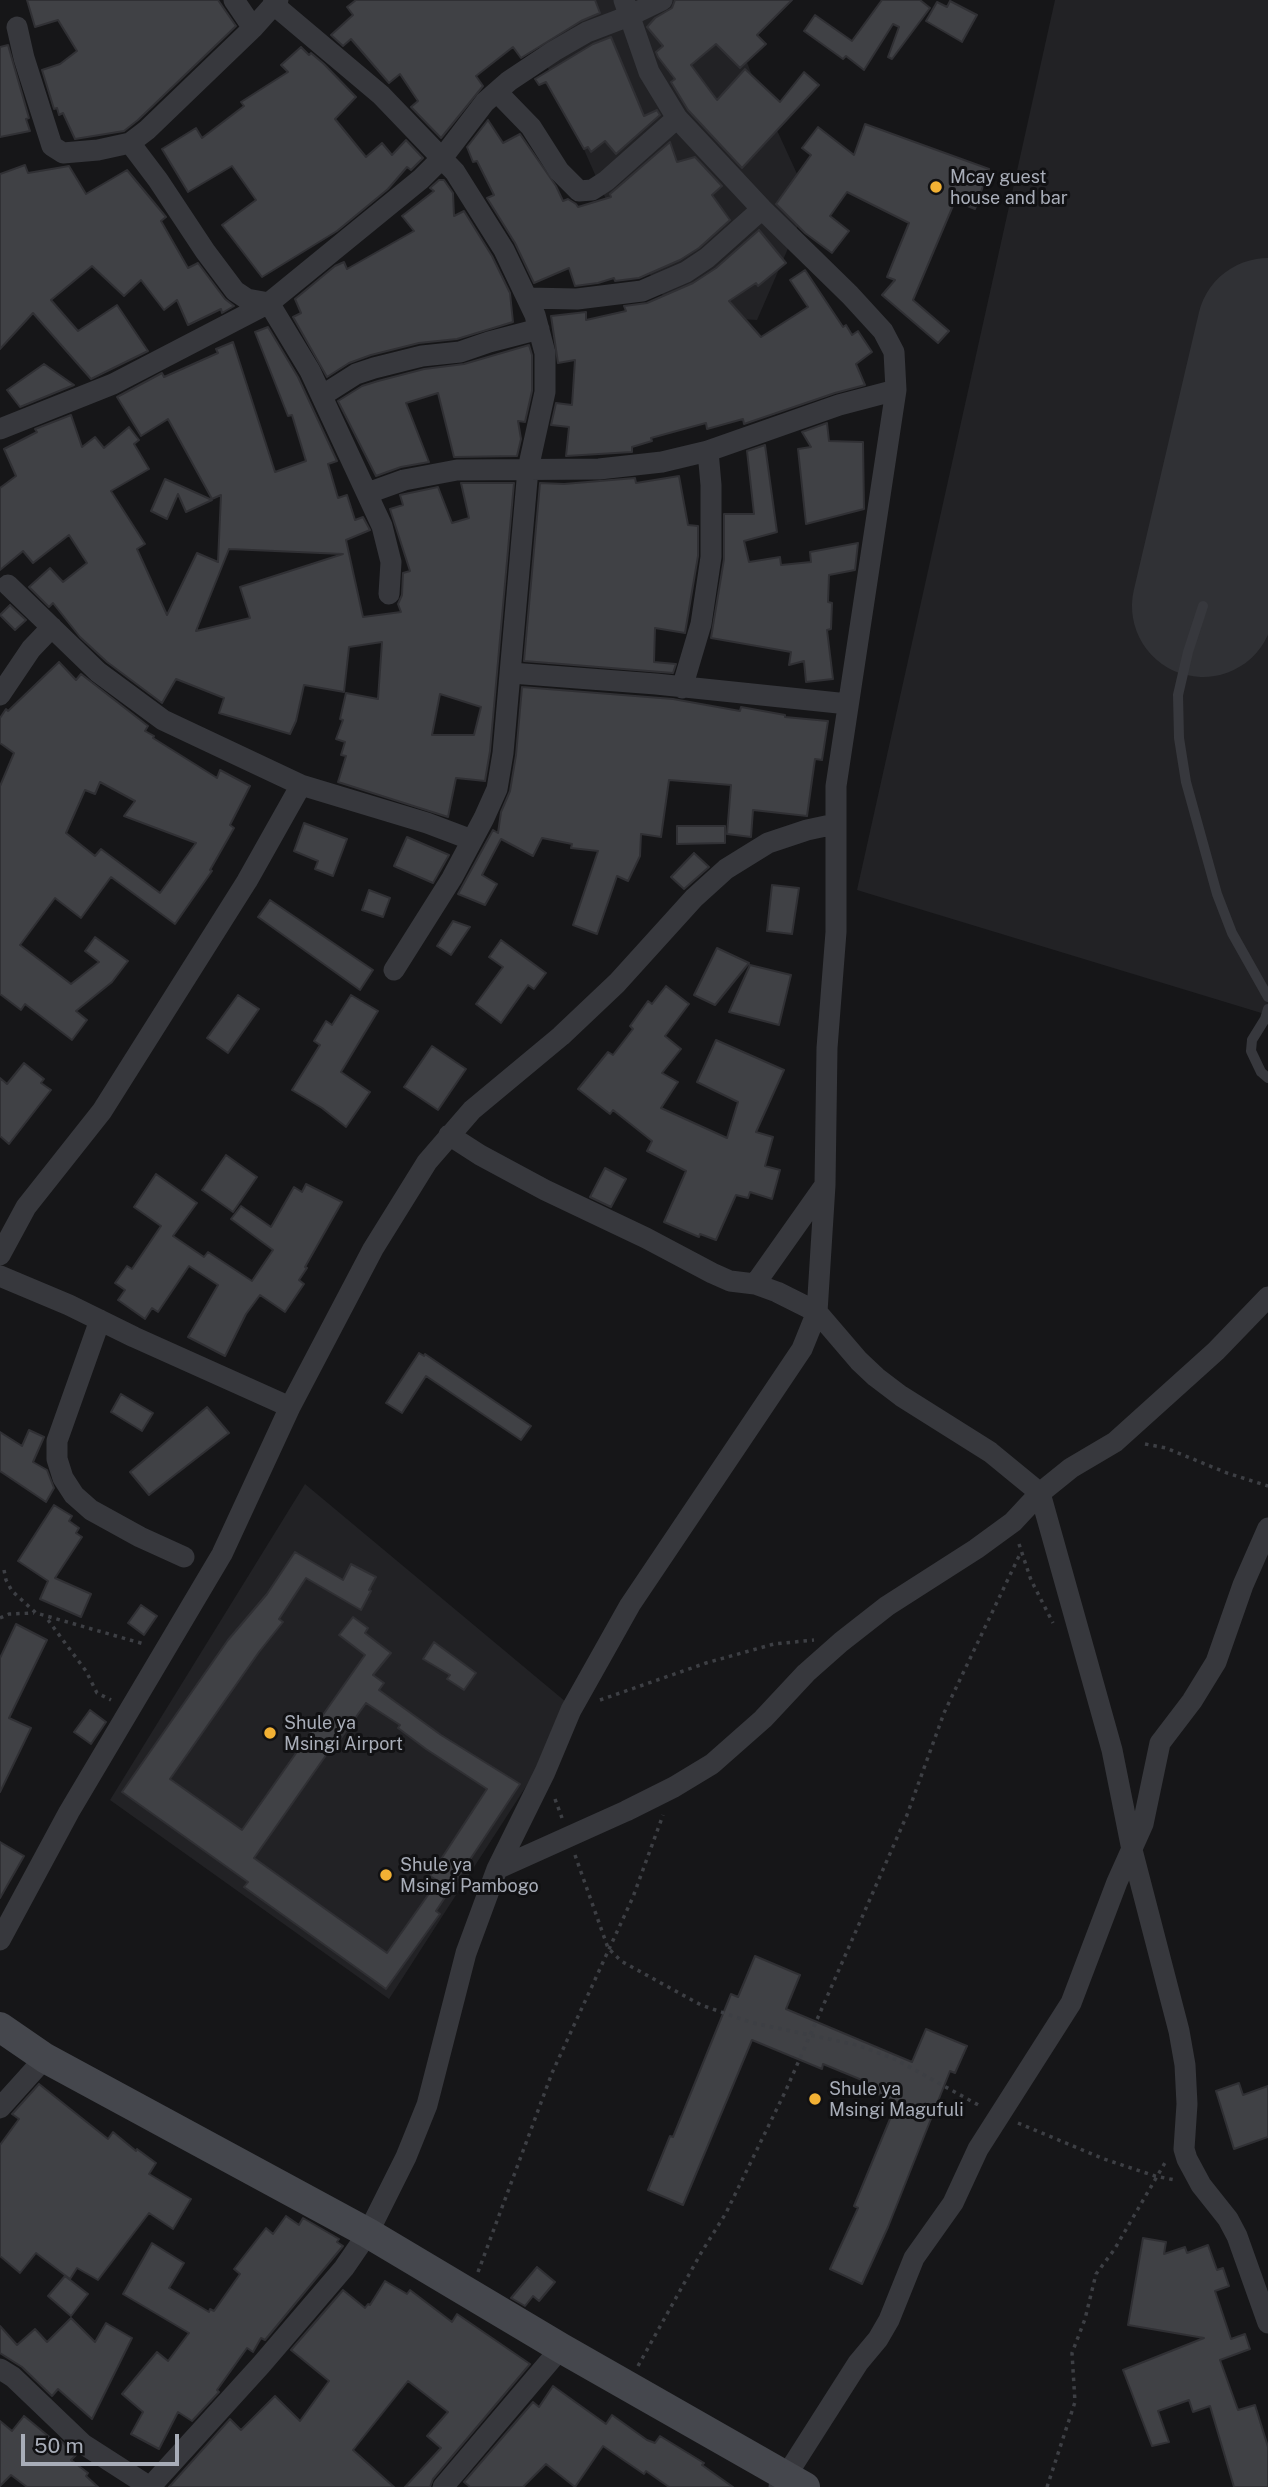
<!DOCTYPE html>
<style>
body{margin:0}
#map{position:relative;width:1268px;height:2487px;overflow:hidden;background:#161618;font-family:"Public Sans",sans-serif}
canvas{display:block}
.scale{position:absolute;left:21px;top:2434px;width:158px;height:32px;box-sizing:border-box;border:4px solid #a8adb8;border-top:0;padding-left:9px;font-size:21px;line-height:24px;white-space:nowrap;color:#a8adb8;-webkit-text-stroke:5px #111113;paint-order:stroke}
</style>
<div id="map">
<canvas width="1268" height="2487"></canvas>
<div class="scale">50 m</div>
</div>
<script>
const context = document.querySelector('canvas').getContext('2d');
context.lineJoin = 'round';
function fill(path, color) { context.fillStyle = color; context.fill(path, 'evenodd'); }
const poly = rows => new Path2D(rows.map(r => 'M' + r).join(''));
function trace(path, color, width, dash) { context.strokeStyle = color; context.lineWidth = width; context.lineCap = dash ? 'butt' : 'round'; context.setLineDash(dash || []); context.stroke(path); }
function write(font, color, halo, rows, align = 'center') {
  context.font = font + ' "Public Sans",sans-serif'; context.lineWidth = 6; context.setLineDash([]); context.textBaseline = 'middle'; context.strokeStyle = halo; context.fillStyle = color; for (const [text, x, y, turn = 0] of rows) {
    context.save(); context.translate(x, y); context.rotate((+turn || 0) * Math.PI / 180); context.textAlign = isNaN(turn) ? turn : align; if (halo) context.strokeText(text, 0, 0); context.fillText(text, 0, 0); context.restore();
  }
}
fill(poly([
 [518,0,723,0,753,78,809,200,757,320,675,315,612,213],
 [1055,0,1268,0,1268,1015,857,890],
 [305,1484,566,1702,534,1774,389,1999,110,1800]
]), '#222225');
trace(poly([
 [1203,606,1268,329]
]), '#303135', 142);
const building = poly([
 [27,0,218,0,236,26,138,120,124,131,75,139,63,113,59,115,57,108,54,109,42,70,60,64,77,51,58,20,35,27,27,0],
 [356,0,595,0,600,13,581,21,521,58,513,47,476,76,483,86,441,138,411,107,418,101,400,74,389,83,351,39,343,46,331,35,353,15,347,7,356,0],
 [675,0,792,0,757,35,766,44,740,68,716,44,691,65,717,100,745,69,780,102,804,72,819,85,742,168,688,110,671,82,675,79,658,57,656,52,663,46,647,27,655,18,672,8,675,0],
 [882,0,920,0,930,8,892,59,888,57,899,27,893,24,864,70,846,56,843,59,804,31,815,15,852,41,882,0],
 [950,1,977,15,962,42,926,21,937,2,947,7,950,1],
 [611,37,644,116,657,110,660,115,616,154,605,141,591,152,588,147,584,149,546,82,539,85,535,79,593,44,611,37],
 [8,45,29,118,26,119,30,131,0,137,0,47,8,45],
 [301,47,309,55,311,53,324,64,356,97,335,119,366,157,382,143,392,155,406,140,423,158,411,170,407,167,388,189,337,231,262,277,222,225,256,200,232,166,188,192,162,149,196,128,202,138,244,106,241,102,288,72,281,65,301,47],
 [488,120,503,143,520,134,556,186,563,201,568,199,576,204,578,207,611,197,610,194,670,142,677,162,695,157,722,186,712,195,730,220,699,248,680,260,639,278,615,281,614,278,598,283,575,286,569,268,534,283,515,243,487,198,494,195,477,161,473,162,467,147,488,120],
 [865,124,989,169,975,209,955,201,913,300,949,331,938,343,882,295,895,280,887,277,909,223,847,192,830,216,849,231,832,253,805,233,776,204,811,155,802,148,818,127,854,155,865,124],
 [25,165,28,173,69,166,86,194,127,170,166,217,161,221,188,268,198,263,225,299,234,306,222,313,221,309,188,325,177,300,164,310,141,280,124,296,92,266,51,300,78,331,117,305,148,351,91,379,33,313,0,349,0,174,25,165],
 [439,180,444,180,453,193,454,216,464,211,492,256,510,293,513,322,457,339,419,343,371,355,349,363,327,377,293,317,301,313,295,299,335,266,344,262,347,269,414,231,402,216,434,191,430,188,439,180],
 [759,230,786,263,758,286,756,283,729,301,761,337,808,307,790,280,805,270,843,327,846,325,852,335,858,331,872,352,856,364,865,385,835,393,744,424,743,419,707,429,706,423,651,438,652,441,632,447,632,452,566,456,569,427,551,425,556,403,572,405,575,360,558,363,551,316,586,312,586,320,626,311,624,306,647,303,693,283,716,268,759,230],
 [268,327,298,377,337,461,328,464,338,498,347,495,355,520,363,517,370,530,346,540,363,617,401,612,398,604,402,595,403,573,410,571,390,509,403,505,400,495,438,487,452,523,469,518,461,483,514,483,490,751,485,781,456,778,448,817,338,782,346,756,341,755,345,742,336,739,343,720,340,719,346,693,378,699,382,642,349,647,344,692,304,685,296,721,290,734,219,713,224,698,176,679,162,703,107,662,80,637,53,603,49,607,29,587,50,568,63,582,87,563,69,535,33,563,23,551,0,570,0,488,16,476,4,449,37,432,35,429,71,415,82,447,95,437,104,448,129,427,139,440,134,444,149,469,111,491,145,544,137,549,167,615,197,553,218,562,221,495,212,499,168,419,141,436,117,397,162,373,164,377,218,353,216,349,233,342,275,472,306,461,292,415,288,416,255,332,268,327],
 [229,549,343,554,240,587,250,618,196,631,229,549],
 [440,694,481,707,474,735,432,735,440,694],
 [529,345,532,355,532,391,525,422,518,421,521,439,517,456,454,457,438,393,406,403,429,462,401,467,376,476,338,401,362,386,378,381,424,369,464,364,529,345],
 [44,364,74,385,20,407,7,390,44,364],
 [827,423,829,441,863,442,864,509,806,524,798,449,811,447,802,432,827,423],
 [765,445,777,532,744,541,749,562,780,557,781,565,811,562,810,552,858,543,855,570,829,575,828,602,832,603,831,629,827,630,833,679,806,682,804,661,789,665,791,652,711,638,724,559,724,514,754,514,747,451,765,445],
 [679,476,688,525,698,526,698,556,685,633,655,628,654,662,676,664,673,673,524,661,540,483,564,484,635,478,636,483,679,476],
 [165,479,181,486,212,500,186,512,178,494,167,519,151,511,165,479],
 [10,605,26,620,15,630,0,615,10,605],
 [59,662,76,680,81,674,148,726,145,731,154,736,153,738,217,778,220,770,250,786,230,825,234,828,210,870,212,871,175,924,111,877,81,918,55,898,20,945,71,984,99,962,85,951,95,937,128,961,112,982,76,1011,87,1020,72,1040,25,1004,21,1010,0,994,0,786,14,753,0,743,0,718,6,709,8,711,59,662],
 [100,782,135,801,124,816,196,843,160,893,101,849,95,856,66,833,85,790,95,794,100,782],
 [522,687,673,699,740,711,741,707,785,715,785,717,828,721,822,760,815,759,807,816,753,810,751,837,727,834,731,785,669,780,661,837,641,834,640,856,628,881,617,876,597,934,573,925,598,851,571,848,572,844,542,838,533,856,501,839,482,875,497,884,485,905,458,894,493,830,498,833,501,812,510,791,516,755,522,687],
 [304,823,347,839,333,876,315,869,318,861,294,851,304,823],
 [677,826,725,826,725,843,677,844,677,826],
 [407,837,449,855,433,883,394,866,407,837],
 [694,853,709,867,684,889,671,877,694,853],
 [772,885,799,888,792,934,767,931,772,885],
 [369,890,390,898,383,917,362,910,369,890],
 [270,900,373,970,360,990,258,917,270,900],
 [453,921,470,927,451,955,437,946,453,921],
 [501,940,546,973,534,989,528,985,501,1023,476,1004,503,967,489,957,501,940],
 [717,948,749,963,715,1005,694,995,717,948],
 [750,965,791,975,779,1025,729,1012,750,965],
 [666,986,689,1004,665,1036,681,1049,662,1073,678,1082,661,1108,727,1138,738,1102,697,1082,716,1040,784,1070,756,1132,773,1137,765,1166,780,1170,772,1199,750,1192,748,1198,736,1195,716,1240,700,1234,699,1237,664,1222,686,1171,647,1151,652,1141,613,1110,610,1114,578,1089,608,1052,613,1055,633,1029,630,1026,648,1001,652,1004,666,986],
 [238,995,259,1009,228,1053,207,1038,238,995],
 [351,995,378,1011,341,1072,370,1092,346,1127,322,1108,292,1090,320,1045,314,1041,326,1021,332,1025,351,995],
 [432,1046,466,1069,438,1110,404,1087,432,1046],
 [24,1063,44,1079,41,1083,51,1090,9,1144,0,1136,0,1078,7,1084,24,1063],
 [226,1155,257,1177,233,1212,202,1190,226,1155],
 [605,1168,626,1179,611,1207,590,1197,605,1168],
 [156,1174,197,1203,173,1236,204,1257,208,1252,252,1281,273,1250,231,1219,241,1206,271,1227,294,1187,302,1192,306,1184,342,1202,305,1267,307,1268,299,1280,304,1284,285,1312,260,1295,246,1314,225,1356,188,1337,218,1285,189,1266,158,1312,152,1308,145,1319,118,1300,125,1290,115,1283,127,1266,132,1269,161,1226,134,1207,156,1174],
 [419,1353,424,1356,425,1354,531,1426,521,1440,426,1376,402,1413,386,1403,419,1353],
 [121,1394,153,1413,142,1431,111,1412,121,1394],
 [207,1407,229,1433,149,1495,130,1472,207,1407],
 [29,1430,44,1437,33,1462,47,1470,54,1488,46,1502,0,1471,0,1432,22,1446,29,1430],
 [54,1505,72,1516,69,1521,79,1528,76,1533,82,1537,55,1578,91,1594,81,1617,40,1599,48,1581,18,1561,54,1505],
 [295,1552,343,1580,351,1564,376,1577,369,1590,371,1591,361,1610,306,1578,279,1619,283,1622,259,1652,170,1779,242,1830,365,1655,339,1635,353,1617,368,1628,365,1633,391,1653,373,1675,384,1683,379,1690,441,1735,520,1784,436,1911,440,1914,386,1989,244,1887,248,1882,122,1792,228,1640,267,1594,295,1552],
 [366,1703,400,1725,398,1728,426,1749,487,1789,430,1876,438,1881,387,1953,254,1858,329,1751,331,1752,366,1703],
 [141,1605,157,1616,144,1635,128,1623,141,1605],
 [16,1624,47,1640,9,1718,31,1728,0,1792,0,1658,16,1624],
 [434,1642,476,1673,464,1690,447,1679,450,1675,423,1659,434,1642],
 [90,1710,106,1722,91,1744,74,1732,90,1710],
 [0,1842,24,1856,0,1898,0,1842],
 [755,1956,800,1975,786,2009,912,2062,926,2029,967,2046,955,2073,950,2071,888,2227,862,2284,830,2269,858,2208,854,2206,897,2102,871,2091,874,2085,823,2064,822,2069,752,2040,683,2205,648,2190,670,2136,673,2137,731,1994,738,1997,755,1956],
 [1239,2083,1243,2095,1268,2086,1268,2137,1234,2149,1216,2091,1239,2083],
 [39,2084,108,2139,113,2132,136,2151,137,2149,156,2163,149,2174,191,2199,173,2229,149,2213,98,2280,77,2268,70,2279,36,2253,20,2273,0,2256,0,2145,19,2119,12,2114,39,2084],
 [286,2216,299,2225,303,2218,339,2239,337,2242,343,2246,265,2340,261,2338,253,2352,247,2348,217,2390,219,2392,192,2421,178,2412,159,2449,131,2434,143,2412,122,2394,157,2352,168,2361,189,2333,123,2294,152,2243,184,2263,169,2288,209,2312,210,2309,214,2311,240,2274,234,2269,266,2228,273,2234,286,2216],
 [1143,2238,1166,2242,1164,2254,1185,2247,1187,2253,1208,2245,1217,2270,1223,2268,1229,2286,1215,2291,1231,2339,1245,2334,1250,2349,1220,2360,1238,2410,1255,2405,1268,2447,1268,2487,1234,2487,1210,2406,1193,2412,1189,2400,1158,2411,1169,2442,1152,2446,1123,2370,1204,2338,1128,2325,1143,2238],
 [537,2267,555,2282,539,2301,533,2296,525,2306,511,2298,537,2267],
 [65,2276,88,2294,71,2316,48,2296,65,2276],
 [385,2281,407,2294,410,2290,452,2322,457,2314,530,2364,433,2479,430,2487,405,2487,441,2448,427,2436,448,2412,408,2381,353,2450,394,2487,169,2487,230,2419,241,2430,275,2396,300,2421,329,2381,291,2350,343,2290,365,2308,368,2304,370,2305,385,2281],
 [71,2318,95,2342,106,2323,132,2338,92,2419,58,2389,52,2396,22,2367,0,2353,0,2326,17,2345,35,2329,47,2342,71,2318],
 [553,2386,606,2424,612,2415,647,2440,655,2443,660,2436,704,2463,702,2465,733,2487,669,2487,646,2471,644,2474,603,2446,575,2487,546,2464,523,2487,470,2487,464,2482,533,2402,539,2407,553,2386],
 [24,2416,58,2444,60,2440,76,2455,71,2460,88,2473,86,2476,98,2487,27,2487,11,2475,0,2486,0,2421,12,2431,24,2416]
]);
fill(building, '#404145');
trace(building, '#303034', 2);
trace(poly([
 [1145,1444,1166,1448,1227,1473,1268,1486],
 [1019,1544,1031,1580,1053,1623],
 [4,1570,6,1580,12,1591,36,1613,144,1644],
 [0,1618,9,1614,34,1613],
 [48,1620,86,1671,97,1693,111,1700],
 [600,1700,706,1663,774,1644,814,1640],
 [555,1799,562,1818],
 [575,1855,608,1948,621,1961,701,2005,753,2023,857,2045,895,2059,982,2107],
 [1018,2123,1104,2159,1155,2176,1175,2180],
 [478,2272,552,2073,633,1897,663,1815],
 [638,2366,701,2253,726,2213,786,2090,907,1815,944,1713,1021,1552],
 [1047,2487,1075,2402,1072,2353,1085,2319,1096,2274,1114,2250,1166,2161]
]), '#3d3f44', 3.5, [3.5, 5]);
trace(poly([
 [1203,606,1188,652,1178,695,1179,738,1186,782,1217,894,1232,933,1268,997],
 [1268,1009,1265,1019,1252,1040,1251,1051,1261,1072,1268,1078]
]), '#37383d', 10);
trace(poly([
 [234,0,253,28],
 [273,4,381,95,455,172,504,250,535,315,545,353,545,392,528,469,503,753,497,789,484,818,452,878,394,970],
 [17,27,24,58,52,146,63,153,98,150,130,143,147,130,253,28,278,0],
 [497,92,531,127,559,171,579,191,592,190,606,181,677,118],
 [130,143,158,180,205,251,235,291,247,299,269,303,310,371,382,526,391,562,389,594],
 [527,298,577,299,642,291,686,272,707,258,762,209],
 [323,395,356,374,374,368,422,356,460,352,489,342,539,329],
 [0,429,113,384,269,303,421,179,443,157,485,102,509,81,554,51,587,32,629,16,662,0],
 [368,493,404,480,457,470,599,469,662,462,708,451,839,405,896,390],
 [8,585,98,672,163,720,301,785,427,823,472,840],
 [511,673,656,684,848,704],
 [682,688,701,624,711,557,711,485,708,451],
 [0,695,31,649,52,627],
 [449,1135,480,1155,545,1190,646,1238,712,1273,730,1281,755,1284,777,1292,817,1312,859,1361,876,1377,901,1396,990,1452,1040,1493,1112,1750,1132,1850,1179,2031,1185,2065,1187,2104,1184,2149,1187,2159,1201,2185,1228,2219,1237,2236,1268,2323],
 [0,1255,26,1207,102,1111,247,881,301,785],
 [0,1276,69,1305,134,1337,290,1407],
 [755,1284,825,1185],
 [100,1320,57,1441,57,1459,63,1478,74,1495,91,1510,140,1537,184,1557],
 [497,1869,626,1811,674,1787,712,1764,763,1719,806,1673,841,1642,887,1606,976,1549,1013,1522,1040,1493,1071,1468,1115,1442,1216,1351,1268,1297],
 [0,1940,69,1812,222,1554,290,1407,373,1249,427,1162,472,1110,561,1036,617,983,694,898,726,869,768,843,807,830,835,824],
 [0,2108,45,2058],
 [0,2369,13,2377,83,2444,150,2487,261,2365,344,2268,368,2233,406,2157,427,2105,466,1953,497,1869,545,1772,571,1710,630,1605,802,1349,817,1312,825,1185,827,1048,836,932,836,786,896,390,894,352,883,331,850,295,762,209,677,118,649,72,624,0],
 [443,2487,561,2348],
 [779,2487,858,2363,878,2339,889,2320,914,2258,953,2203,978,2149,1071,2003,1117,1882,1143,1824,1160,1743,1192,1701,1216,1662,1243,1585,1268,1528]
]), '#37383d', 21);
trace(poly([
 [0,2027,45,2058,368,2233,561,2348,805,2487]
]), '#45474d', 30);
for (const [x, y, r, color] of [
 [936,187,7,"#f2b134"],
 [270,1733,7,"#f2b134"],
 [386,1875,7,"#f2b134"],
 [815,2099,7,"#f2b134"]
]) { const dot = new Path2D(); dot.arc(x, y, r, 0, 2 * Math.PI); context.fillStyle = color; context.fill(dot); trace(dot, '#111113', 2.5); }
write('18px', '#a8adb8', '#111113', [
 ["Mcay guest",950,177],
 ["house and bar",950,198],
 ["Shule ya",284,1723],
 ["Msingi Airport",284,1744],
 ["Shule ya",400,1865],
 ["Msingi Pambogo",400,1886],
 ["Shule ya",829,2089],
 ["Msingi Magufuli",829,2110]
], 'left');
</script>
